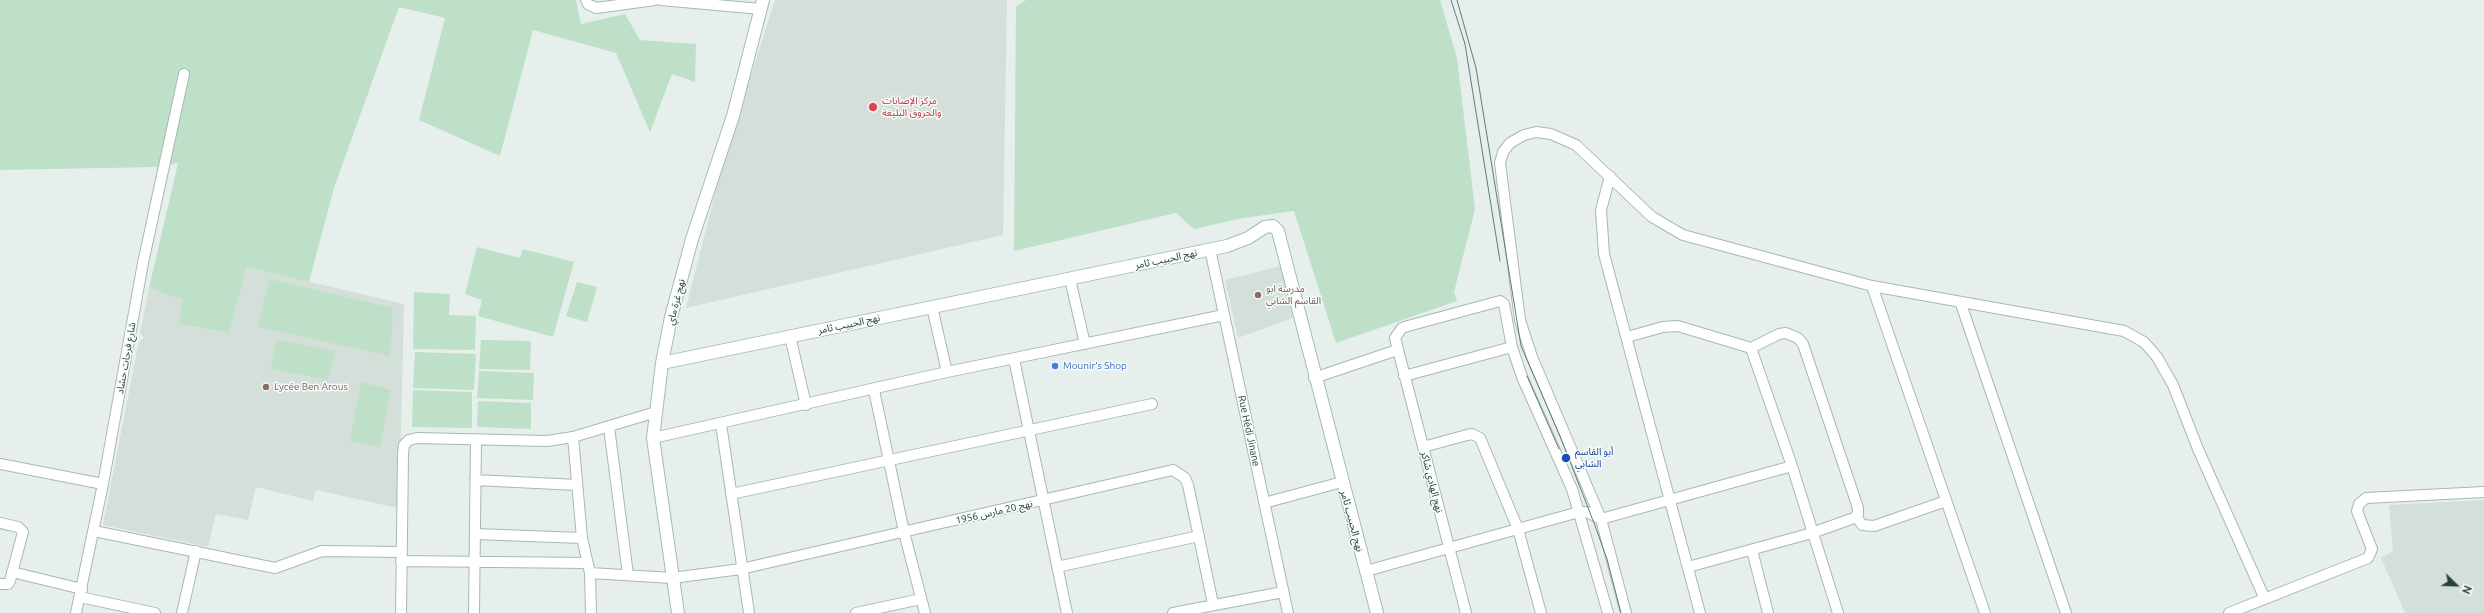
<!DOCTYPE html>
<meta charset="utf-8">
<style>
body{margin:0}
#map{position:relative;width:2484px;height:613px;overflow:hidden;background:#e6efeb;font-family:Ubuntu,sans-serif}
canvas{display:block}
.north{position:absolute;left:2436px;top:565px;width:40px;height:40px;-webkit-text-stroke:3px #f7fbf9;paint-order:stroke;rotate:113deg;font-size:11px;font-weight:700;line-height:16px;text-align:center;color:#24423a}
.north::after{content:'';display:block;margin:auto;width:14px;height:18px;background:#24423a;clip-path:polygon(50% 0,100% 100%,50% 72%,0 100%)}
</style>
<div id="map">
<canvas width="2484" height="613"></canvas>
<div class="north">N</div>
</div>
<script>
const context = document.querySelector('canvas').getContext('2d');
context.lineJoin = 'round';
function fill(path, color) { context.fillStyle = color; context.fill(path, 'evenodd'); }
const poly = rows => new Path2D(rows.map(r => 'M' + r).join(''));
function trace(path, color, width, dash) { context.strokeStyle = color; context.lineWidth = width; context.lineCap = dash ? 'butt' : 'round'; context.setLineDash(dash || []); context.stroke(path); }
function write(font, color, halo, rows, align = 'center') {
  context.font = font + ' Ubuntu,"Noto Sans Arabic",sans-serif'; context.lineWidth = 3; context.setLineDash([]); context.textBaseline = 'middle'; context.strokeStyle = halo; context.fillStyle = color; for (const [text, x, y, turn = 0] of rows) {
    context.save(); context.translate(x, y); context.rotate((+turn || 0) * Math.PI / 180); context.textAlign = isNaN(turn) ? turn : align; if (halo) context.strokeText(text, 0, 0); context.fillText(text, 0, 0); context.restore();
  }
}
fill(poly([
 [775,0,1007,0,1003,235,686,308,723,162],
 [1281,266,1293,318,1238,338,1225,280],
 [247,267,404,304,401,433,402,509,316,490,313,501,256,487,248,520,216,514,208,547,103,525,139,341,144,338,140,333,149,288,184,300,178,324,229,333],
 [2484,500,2484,613,2405,613,2381,558,2393,551,2389,505]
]), '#d4dfda');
fill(poly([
 [0,0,576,0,581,24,625,14,640,40,696,44,695,82,672,74,650,132,616,53,533,30,500,156,419,120,445,18,399,7,334,188,309,282,247,267,229,333,178,324,183,300,149,288,178,163,156,167,0,170],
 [1026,0,1440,0,1457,58,1475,209,1454,292,1457,301,1336,343,1294,211,1243,218,1194,229,1176,213,1014,251,1016,6],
 [477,247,520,258,523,249,574,262,553,337,478,316,482,300,465,294],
 [269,279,393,308,390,356,258,327],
 [577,282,597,287,587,322,566,316],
 [414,292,450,294,449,315,476,316,475,350,413,349],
 [276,340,336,351,328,380,271,369],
 [481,340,531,341,530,370,479,369],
 [415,352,476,354,474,390,413,388],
 [479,371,534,373,533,400,477,398],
 [361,382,391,390,380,447,350,441],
 [413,390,472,392,472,428,412,427],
 [478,401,531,403,531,429,477,427]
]), '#bfe0c8');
const street = poly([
 [586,0,588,4,596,8,655,0],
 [661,0,761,9],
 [1610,176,1601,210,1604,254,1700,613],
 [1210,249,1288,613],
 [1070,279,1085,344],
 [1872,286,1985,613],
 [1961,304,2066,613],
 [932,307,947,372],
 [790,336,806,405],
 [1627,337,1663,327,1678,326,1751,348,1792,466,1838,613],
 [1014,359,1067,613],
 [1404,376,1512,347],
 [1314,378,1397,350],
 [874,390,904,532,925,613],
 [721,424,749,613],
 [609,427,628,575],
 [573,437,582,538,590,573,591,613],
 [653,438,947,372,1224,315],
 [1423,447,1467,435,1472,434,1480,438,1518,529,1541,613],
 [0,464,103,484],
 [475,480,577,485],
 [731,494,1152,404],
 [1264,503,1342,482],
 [1856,516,1862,525,1874,526,1946,501],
 [0,523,18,527,23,532,10,581,8,584,0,584],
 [94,531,275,568,322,551,401,552],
 [475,534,582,538],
 [1752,550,1768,613],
 [401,561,587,563],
 [1057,567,1199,536],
 [1688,567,1812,533,1854,518,1858,514,1858,508,1803,344,1798,338,1786,333,1779,334,1751,348],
 [1366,571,1579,512,1587,512,1601,519,1792,466],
 [12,572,82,589],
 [590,573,672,578,741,569,1173,470,1185,478,1188,485,1213,604],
 [80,597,155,613],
 [76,613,103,484,143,263,184,74],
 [182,613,196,551],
 [401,613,403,455,404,445,409,440,417,438,547,441,573,437,656,412],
 [474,613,476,440],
 [856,613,921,599],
 [1173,613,1283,592],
 [1466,613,1395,338,1402,328,1408,326,1500,301,1504,304,1512,347,1522,377,1572,489,1608,613],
 [1626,613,1601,519,1532,357,1520,320,1500,163,1503,152,1510,143,1524,135,1536,132,1551,134,1576,145,1652,217,1683,235,1872,286,2124,331,2144,342,2157,357,2173,385,2198,449,2264,597],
 [2229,613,2368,558,2372,549,2357,511,2359,504,2366,498,2484,492]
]);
const secondary = poly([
 [662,363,1227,246,1248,238,1265,227,1273,226,1278,231,1377,613],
 [678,613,653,438,662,363,671,317,692,239,733,116,763,0]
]);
trace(street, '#a8b8b2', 12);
trace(secondary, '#a4bbb3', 14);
trace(street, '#fff', 10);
trace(secondary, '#fff', 12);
trace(poly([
 [1451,0,1465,44,1500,261],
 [1457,0,1476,68,1521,346,1560,436,1594,523,1607,559,1621,613],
 [1527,376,1559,449]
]), '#5f7d75', 1);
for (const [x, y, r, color] of [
 [873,107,5,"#e0444e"],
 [1258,295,4,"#8d6e63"],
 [1055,366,4,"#3f7fe0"],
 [266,387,4,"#8d6e63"],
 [1566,458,5,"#1a4fb4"]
]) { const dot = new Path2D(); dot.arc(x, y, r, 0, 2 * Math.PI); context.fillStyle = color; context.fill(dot); trace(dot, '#f7fbf9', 1.5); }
write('10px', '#be3a42', '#f7fbf9', [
 ["مركز الإصابات",882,101],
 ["والحروق البليغة",882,113]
], 'left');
write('10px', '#24423a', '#f7fbf9', [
 ["نهج الحبيب ثامر",1166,259,-12],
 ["نهج غرة ماي",676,302,-76],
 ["نهج الحبيب ثامر",849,324,-12],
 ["شارع فرحات حشاد",126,358,-80],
 ["Rue Hédi Jinane",1249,431,78],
 ["نهج الهادي شاكر",1432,482,76],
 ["نهج 20 مارس 1956",994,512,-13],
 ["نهج الحبيب ثامر",1352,521,75]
]);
write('10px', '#785e54', '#f7fbf9', [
 ["مدرسة ابو",1266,289],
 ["القاسم الشابي",1266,301],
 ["Lycée Ben Arous",274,387]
], 'left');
write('10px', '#366cbe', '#f7fbf9', [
 ["Mounir's Shop",1063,366]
], 'left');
write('10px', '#164399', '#f7fbf9', [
 ["أبو القاسم",1575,452],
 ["الشابي",1575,464]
], 'left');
</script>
